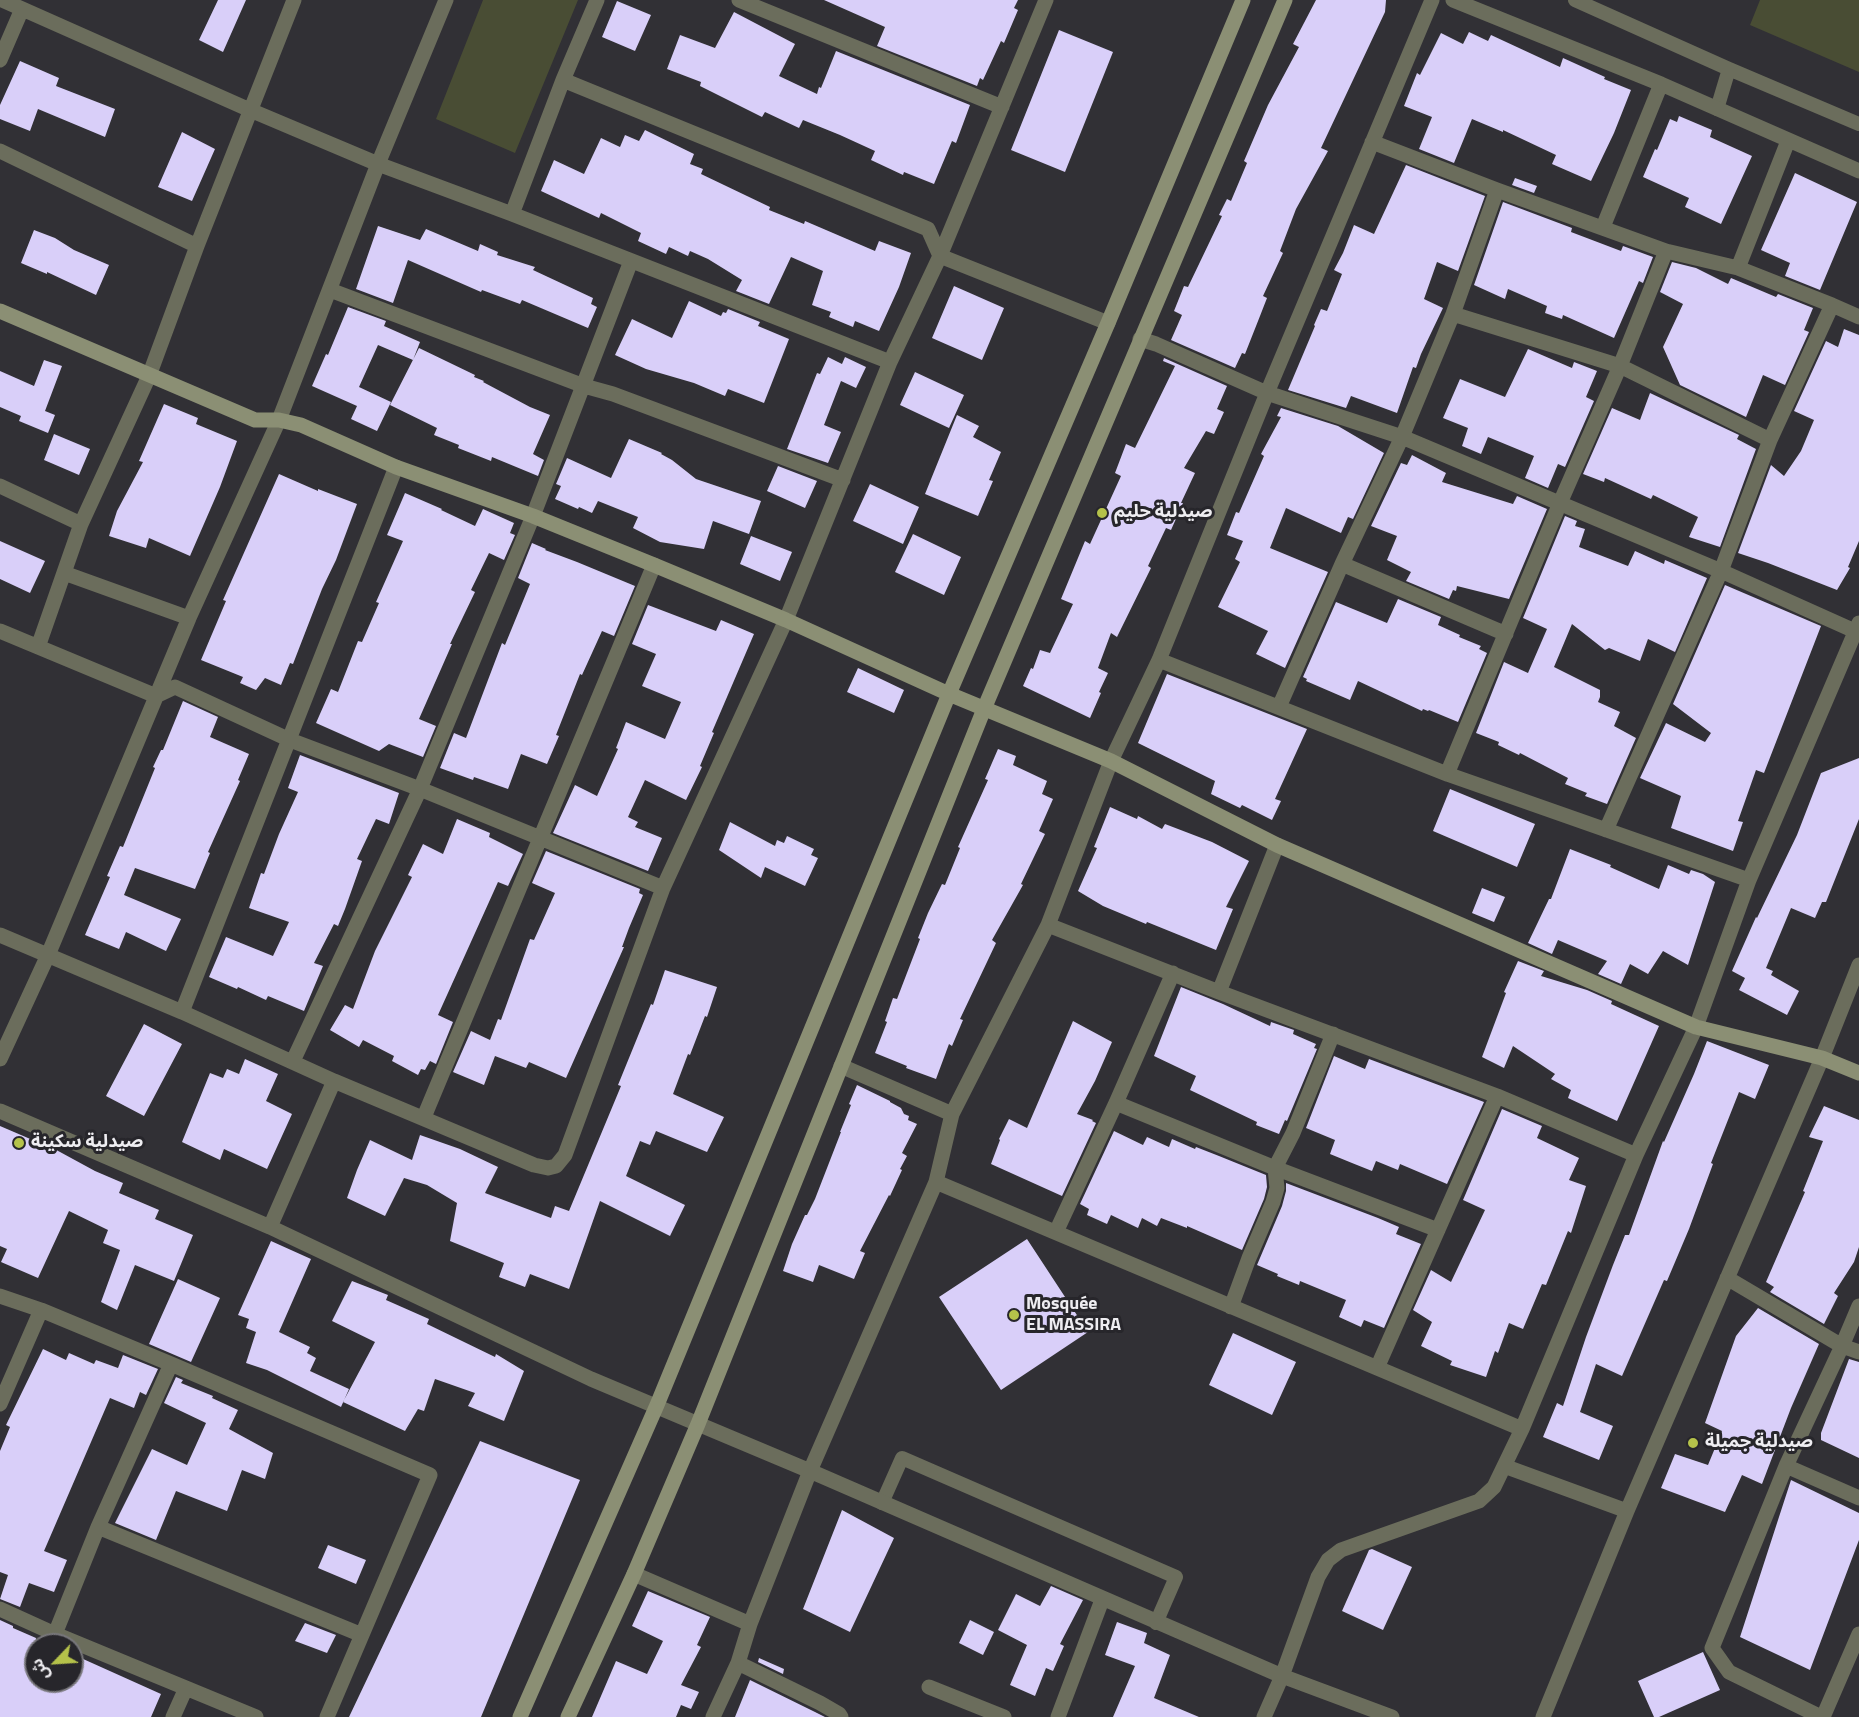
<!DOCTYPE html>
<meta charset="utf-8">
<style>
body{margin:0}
#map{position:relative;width:1859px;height:1717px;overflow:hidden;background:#313035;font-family:"Titillium Web","Noto Sans Arabic",sans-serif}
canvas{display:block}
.north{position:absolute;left:24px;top:1633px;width:60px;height:60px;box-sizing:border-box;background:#27262b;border:2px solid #77767a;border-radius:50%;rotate:245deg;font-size:16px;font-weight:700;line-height:24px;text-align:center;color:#eeedf1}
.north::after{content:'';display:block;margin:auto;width:21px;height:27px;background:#b5c24a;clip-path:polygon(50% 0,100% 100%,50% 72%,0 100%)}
</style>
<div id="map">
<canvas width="1859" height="1717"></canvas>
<div class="north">ش</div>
</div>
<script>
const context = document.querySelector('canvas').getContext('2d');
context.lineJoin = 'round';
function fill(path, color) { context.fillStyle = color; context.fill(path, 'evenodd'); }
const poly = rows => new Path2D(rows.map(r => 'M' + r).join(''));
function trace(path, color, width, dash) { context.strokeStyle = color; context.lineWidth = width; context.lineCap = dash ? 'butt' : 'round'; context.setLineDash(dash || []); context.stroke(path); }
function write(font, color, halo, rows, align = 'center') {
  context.font = font + ' "Titillium Web","Noto Sans Arabic",sans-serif'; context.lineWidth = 6; context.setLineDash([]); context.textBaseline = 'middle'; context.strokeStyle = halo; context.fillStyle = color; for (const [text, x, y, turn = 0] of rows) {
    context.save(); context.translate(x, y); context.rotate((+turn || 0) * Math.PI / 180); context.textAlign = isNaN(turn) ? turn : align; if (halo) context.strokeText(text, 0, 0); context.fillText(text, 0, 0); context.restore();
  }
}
fill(poly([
 [483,0,578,0,515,153,436,119],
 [1760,0,1859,0,1859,72,1750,25]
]), '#494d34');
fill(poly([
 [218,0,246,0,223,52,199,40],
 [824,0,1018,0,1014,8,1018,10,1004,43,1001,41,983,80,980,78,977,86,877,46,885,27],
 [1316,0,1386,0,1385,12,1321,148,1328,151,1296,209,1280,251,1283,253,1263,296,1267,298,1260,316,1245,354,1242,353,1235,368,1171,340,1182,315,1174,311,1184,286,1188,287,1222,216,1219,215,1227,199,1231,201,1247,163,1244,161,1268,105,1299,47,1293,44],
 [617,1,651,15,635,51,602,37],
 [734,12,795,44,779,76,817,94,819,87,821,88,836,51,970,105,956,143,952,141,934,184,904,172,903,175,871,160,875,151,840,135,803,120,799,128,765,112,762,117,700,86,701,82,667,69,680,35,715,48],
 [1059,30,1113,52,1065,172,1011,150],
 [1469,32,1488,41,1491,35,1560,67,1563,58,1605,77,1604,79,1631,90,1614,133,1591,181,1552,164,1556,155,1503,130,1503,132,1472,119,1454,163,1419,149,1432,117,1404,106,1417,73,1420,75,1441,33,1463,44],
 [20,61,59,78,56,86,115,109,105,137,38,109,30,131,0,119,0,105],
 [1679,116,1712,130,1710,137,1752,156,1721,224,1685,207,1689,198,1643,177,1655,149,1657,150,1670,119,1677,122],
 [645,130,694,154,690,164,703,169,701,174,770,207,769,210,804,224,805,221,875,251,879,241,911,253,899,287,879,331,855,321,853,327,829,317,831,312,812,305,823,271,791,257,769,304,736,291,742,280,708,259,690,251,688,256,669,247,666,254,638,241,641,233,601,213,599,218,541,191,554,160,584,174,601,138,620,147,625,135,639,141],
 [182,132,215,149,192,201,158,187],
 [1406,165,1485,196,1458,271,1437,262,1424,299,1443,308,1421,354,1416,368,1413,367,1397,413,1351,396,1346,408,1288,390,1315,326,1314,325,1321,309,1327,311,1342,274,1334,270,1343,253,1354,225,1374,234],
 [1795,173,1857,202,1820,290,1785,276,1790,263,1761,250],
 [1515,178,1537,186,1534,193,1512,185],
 [1503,202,1572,228,1571,232,1621,251,1623,246,1653,257,1643,283,1639,281,1614,338,1563,315,1562,319,1545,313,1547,306,1508,289,1505,299,1474,285],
 [378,226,420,240,426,229,478,251,480,244,498,252,497,255,535,267,533,270,593,298,591,304,597,307,588,328,522,300,520,304,482,290,481,292,408,260,393,303,356,289],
 [34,230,55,238,74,250,109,265,96,295,47,272,47,274,21,263],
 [1672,262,1696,268,1728,284,1731,278,1776,297,1778,294,1813,308,1804,330,1809,332,1785,385,1763,375,1746,417,1680,385,1663,347,1683,304,1660,292],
 [954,286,1004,308,982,360,932,338],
 [689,301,721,316,723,312,726,313,728,309,760,322,758,326,789,339,764,403,728,389,725,396,694,383,646,369,615,355,632,319,672,338],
 [348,307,386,321,384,326,420,342,413,360,378,345,359,387,391,402,377,431,351,419,357,406,312,386,326,354,328,355],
 [1844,329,1859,335,1859,541,1848,567,1850,568,1837,590,1768,563,1738,553,1771,465,1784,476,1801,451,1814,420,1794,411,1826,341,1838,347],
 [419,348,475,375,474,377,484,381,483,382,530,407,550,415,533,454,544,460,538,476,492,457,491,461,458,448,459,445,434,435,437,428,390,405],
 [1528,349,1572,368,1574,362,1597,371,1586,397,1594,401,1565,467,1558,464,1548,488,1525,478,1534,456,1488,437,1481,454,1462,446,1468,428,1443,418,1460,379,1505,397],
 [828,357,842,364,845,357,866,367,856,388,841,381,824,425,841,432,828,463,787,449,817,373,820,374],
 [1164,358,1227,386,1217,409,1224,412,1214,434,1206,431,1184,468,1195,473,1181,503,1183,503,1171,530,1166,528,1148,566,1151,568,1117,637,1111,633,1098,668,1108,673,1099,692,1101,693,1090,718,1023,686,1031,668,1033,669,1040,650,1050,653,1073,604,1061,599,1085,541,1090,544,1121,476,1115,473,1126,444,1135,448,1175,366,1163,361],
 [44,360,62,366,45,411,55,415,48,433,19,421,21,416,0,407,0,371,34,386],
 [915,372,964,395,949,428,900,405],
 [1650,393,1739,435,1737,439,1756,449,1720,547,1689,537,1698,517,1653,495,1651,499,1605,478,1604,482,1583,474,1612,408,1640,420],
 [164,404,198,418,196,424,237,441,220,487,190,556,149,538,146,548,109,536,117,511,143,462,139,461],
 [1281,408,1338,426,1384,453,1353,519,1348,517,1341,533,1286,508,1270,548,1328,572,1285,668,1256,654,1268,631,1218,607,1240,562,1235,559,1243,541,1227,535,1236,512,1239,513,1264,456,1261,454,1281,417,1277,416],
 [957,415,979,426,973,437,1001,452,989,480,993,481,978,516,925,494],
 [54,434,90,449,79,475,44,460],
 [629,439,662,453,661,454,672,460,696,479,761,501,749,534,713,521,704,549,660,542,633,528,638,517,598,501,592,513,579,507,578,509,555,499,561,486,556,484,567,458,611,478],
 [1412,455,1446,473,1442,482,1513,504,1517,496,1547,509,1509,599,1457,586,1456,591,1453,590,1449,599,1406,581,1411,572,1387,560,1397,536,1371,526,1401,463,1407,465],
 [778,466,817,481,805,508,767,491],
 [279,474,318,491,318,489,357,504,336,560,322,589,293,664,290,663,281,685,265,678,256,690,240,683,243,677,201,660,226,601,223,600],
 [870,484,919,507,903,544,853,521],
 [405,493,442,509,441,510,475,526,483,509,514,523,510,533,515,535,504,560,489,553,471,590,475,592,450,644,452,644,419,719,436,726,423,757,389,744,379,751,316,723,331,689,338,692,358,641,362,642,379,603,376,602,403,541,387,535],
 [1565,516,1577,521,1575,526,1585,529,1579,547,1628,566,1635,551,1664,564,1665,560,1707,578,1675,652,1648,639,1640,661,1609,648,1605,650,1572,624,1554,667,1600,690,1600,697,1598,702,1620,712,1614,726,1636,738,1607,804,1585,796,1587,793,1565,784,1568,778,1520,753,1519,755,1498,745,1499,742,1476,733,1504,662,1528,673,1547,629,1523,618],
 [913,534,961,557,944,595,895,572],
 [751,536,792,552,780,581,740,564],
 [0,541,45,561,30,593,0,579],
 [532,543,546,549,545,550,577,562,635,586,614,636,602,631,582,675,580,674,556,735,559,736,547,764,521,754,508,789,474,777,473,780,440,768,454,733,466,738,502,643,505,645,530,584,518,578],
 [1725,585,1821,626,1764,773,1756,770,1738,821,1743,822,1733,851,1671,828,1681,796,1640,778,1666,723,1705,742,1711,733,1673,704],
 [1398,599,1441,617,1438,625,1460,635,1459,637,1481,646,1479,649,1487,653,1458,722,1429,710,1428,711,1423,709,1422,711,1358,681,1350,700,1306,681,1307,679,1303,677,1336,602,1387,623],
 [648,605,716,631,721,620,754,634,712,732,714,733,700,766,702,767,686,800,645,780,628,817,638,822,635,827,662,838,648,871,553,833,575,785,597,796,618,749,616,748,626,722,665,739,681,702,642,686,656,654,632,644],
 [858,668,904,690,894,713,847,692],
 [1167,674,1307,729,1275,799,1281,801,1272,820,1242,805,1240,808,1211,794,1215,781,1138,743],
 [183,701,218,717,210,737,249,754,238,780,240,781,208,852,210,853,195,889,135,868,124,895,181,919,166,951,126,932,119,949,85,935,110,877,107,876,120,846,123,847,155,768,153,767,161,750,163,750],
 [998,749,1016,756,1013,765,1047,781,1042,794,1053,799,1039,831,1045,834,1021,884,1023,885,992,940,996,943,960,1019,963,1020,952,1046,949,1044,936,1079,906,1068,907,1066,875,1053,887,1022,885,1021,893,998,897,999,920,939,918,938,928,913,942,884,945,885,960,848,958,847,988,780,985,779],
 [300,755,399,793,389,824,376,819,357,859,362,861,345,909,338,926,334,924,314,963,323,966,304,1011,268,996,266,1000,238,987,237,989,209,977,226,937,273,956,289,922,249,908,261,873,264,874,279,834,298,792,288,788],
 [1859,758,1859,819,1826,902,1822,902,1815,918,1791,908,1766,968,1773,971,1771,975,1799,991,1787,1015,1739,990,1745,978,1732,971,1756,917,1757,918,1797,835,1821,773],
 [1450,789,1535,824,1517,867,1433,831],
 [1110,807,1137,819,1138,816,1162,829,1165,824,1212,842,1249,861,1226,907,1233,909,1216,950,1147,922,1146,924,1103,906,1078,891,1097,848,1094,847],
 [457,819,490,833,489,837,523,854,508,886,498,882,438,1015,453,1022,436,1064,430,1061,425,1070,421,1069,418,1075,392,1061,394,1056,363,1040,359,1047,330,1030,345,1005,353,1009,375,951,412,877,408,875,423,844,443,854],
 [730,822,775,846,777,840,784,843,787,836,814,849,811,855,818,858,805,886,765,867,761,878,719,850],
 [1570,849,1611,865,1610,867,1659,889,1668,865,1689,874,1691,870,1703,874,1715,882,1688,965,1663,951,1648,974,1630,964,1621,984,1598,974,1607,961,1558,940,1552,954,1528,943,1549,899,1551,899],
 [546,851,640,889,639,893,643,895,629,928,622,947,624,947,566,1078,529,1062,526,1068,495,1056,484,1085,453,1072,471,1031,490,1040,498,1019,501,1020,530,939,534,940,555,893,532,883],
 [1482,888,1505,897,1494,922,1472,913],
 [1518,961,1544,971,1541,976,1587,990,1612,1001,1611,1004,1659,1026,1617,1121,1568,1098,1571,1090,1551,1079,1555,1074,1513,1046,1504,1068,1482,1057,1506,993,1504,992],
 [665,970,717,987,707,1017,705,1016,690,1055,688,1054,673,1094,724,1117,707,1152,656,1131,650,1145,640,1141,626,1176,685,1205,670,1236,600,1201,569,1289,530,1274,525,1287,499,1277,504,1263,450,1241,457,1203,427,1185,404,1178,385,1216,347,1198,357,1170,370,1140,412,1160,420,1135,460,1149,498,1167,485,1193,551,1218,555,1206,569,1211,621,1086,618,1085,651,1004,653,1005],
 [1181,987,1223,1004,1270,1026,1271,1022,1294,1030,1293,1034,1316,1044,1314,1048,1317,1049,1287,1121,1285,1120,1279,1134,1256,1125,1257,1122,1190,1090,1196,1076,1154,1056],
 [1073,1021,1112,1042,1095,1081,1077,1114,1093,1120,1092,1121,1096,1123,1062,1196,991,1164,1000,1140,999,1139,1009,1119,1027,1128],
 [144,1024,182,1044,144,1116,106,1096],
 [1707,1041,1769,1065,1755,1099,1739,1092,1711,1163,1713,1164,1689,1229,1667,1281,1664,1280,1622,1376,1596,1364,1580,1412,1613,1426,1599,1460,1543,1437,1557,1403,1563,1406,1586,1337,1613,1265,1625,1235,1629,1235,1663,1141,1664,1142,1694,1074],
 [1334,1056,1365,1069,1369,1059,1484,1102,1447,1184,1400,1164,1398,1170,1376,1161,1372,1171,1352,1163,1330,1154,1335,1140,1306,1128],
 [245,1059,278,1074,266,1101,292,1114,267,1169,224,1149,220,1160,182,1142,210,1073,223,1078,227,1069,239,1074],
 [857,1085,890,1101,890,1102,901,1108,904,1114,909,1116,908,1120,917,1124,902,1153,907,1156,900,1169,902,1170,890,1196,889,1195,860,1251,865,1253,854,1279,819,1265,813,1282,783,1271,792,1244,805,1215,807,1215,815,1199,841,1132,840,1132,851,1105,849,1104],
 [1824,1106,1859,1120,1859,1247,1854,1262,1834,1293,1838,1296,1824,1324,1770,1292,1774,1287,1766,1282,1805,1192,1803,1191,1823,1141,1809,1137],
 [1502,1109,1542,1126,1537,1138,1579,1158,1569,1180,1586,1186,1571,1233,1568,1231,1546,1285,1542,1284,1523,1329,1509,1323,1498,1353,1495,1351,1486,1377,1450,1365,1452,1361,1421,1346,1432,1322,1413,1310,1431,1270,1451,1282,1485,1210,1463,1200],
 [0,1126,49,1147,49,1146,95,1171,123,1183,119,1193,159,1210,155,1219,193,1235,174,1281,135,1265,117,1310,101,1302,120,1250,103,1243,108,1230,69,1211,38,1278,1,1262,7,1249,0,1246],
 [1114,1131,1143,1145,1147,1137,1169,1147,1172,1139,1195,1149,1196,1147,1219,1156,1266,1175,1267,1187,1264,1199,1242,1250,1187,1226,1187,1228,1161,1218,1157,1226,1142,1218,1138,1228,1111,1215,1107,1224,1087,1215,1089,1209,1080,1204],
 [1286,1183,1378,1218,1399,1227,1396,1234,1421,1244,1384,1328,1364,1320,1361,1327,1339,1317,1346,1300,1300,1281,1299,1285,1277,1276,1278,1274,1257,1265,1282,1206,1286,1191],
 [1027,1239,1088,1332,1001,1390,939,1297],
 [271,1241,311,1259,279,1332,310,1347,307,1353,316,1358,310,1371,349,1389,341,1407,267,1370,246,1363,256,1332,246,1328,249,1319,238,1315],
 [178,1279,220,1298,191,1362,149,1344],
 [352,1281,388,1295,386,1300,429,1319,427,1324,495,1357,496,1354,524,1371,504,1421,468,1406,475,1393,435,1379,424,1411,418,1409,405,1431,343,1402,375,1342,332,1321],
 [1758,1308,1819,1344,1791,1408,1762,1484,1742,1475,1725,1512,1661,1488,1675,1454,1708,1465,1722,1431,1705,1423,1736,1336],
 [1233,1333,1296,1362,1272,1415,1209,1385],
 [43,1349,66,1360,69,1353,94,1364,96,1360,118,1368,123,1355,158,1369,146,1395,140,1392,134,1408,110,1398,44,1551,67,1560,54,1592,29,1583,20,1607,0,1599,8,1575,0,1572,0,1451,10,1427,6,1425],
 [1849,1359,1859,1362,1859,1458,1821,1440,1821,1433],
 [176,1377,183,1380,181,1383,213,1396,212,1398,238,1410,229,1429,273,1453,265,1479,242,1470,227,1511,176,1491,156,1540,115,1523,152,1449,187,1465,206,1423,164,1403],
 [480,1441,580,1480,481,1717,349,1717],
 [1791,1480,1859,1513,1859,1540,1810,1670,1740,1637],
 [842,1510,894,1538,850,1632,803,1609],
 [328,1545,366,1560,356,1584,318,1568],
 [1372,1549,1412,1567,1383,1630,1342,1611,1369,1550],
 [1051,1586,1083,1600,1060,1644,1064,1646,1053,1671,1046,1668,1035,1696,1010,1685,1027,1645,998,1630,1016,1594,1040,1606],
 [648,1591,710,1617,697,1645,701,1647,681,1685,699,1692,691,1709,681,1705,676,1717,592,1717,616,1661,647,1674,663,1641,632,1626],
 [0,1620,13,1626,13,1628,36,1638,36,1681,72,1681,72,1654,161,1694,151,1717,0,1717],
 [970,1620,994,1632,983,1655,959,1643],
 [1117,1622,1147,1633,1144,1643,1170,1655,1154,1698,1199,1717,1113,1717,1135,1666,1105,1655],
 [305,1623,336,1635,327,1653,295,1641],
 [1703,1652,1720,1690,1659,1717,1654,1717,1638,1681],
 [759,1658,784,1669,783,1674,758,1662],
 [750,1680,815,1712,825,1717,735,1717]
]), '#d9cff9');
trace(poly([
 [1575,0,1729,69,1859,124],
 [1717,109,1729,69],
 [882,1503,902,1458,1176,1577,1156,1623]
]), '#6b6d5c', 14);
trace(poly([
 [2,0,250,110,378,164,512,214,890,362],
 [739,0,1002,107],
 [1453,0,1661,84,1859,171],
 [0,60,22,9],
 [563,80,928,229,940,256,1108,323],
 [1372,142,1497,190,1666,251,1738,268,1832,305],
 [0,151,197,246],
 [512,214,563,80,597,0],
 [1603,227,1661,84],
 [1738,268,1788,141],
 [330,290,584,386,613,394,843,480],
 [1453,314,1620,366,1770,440],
 [1140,339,1156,344,1267,393,1402,437,1721,571,1859,633],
 [0,486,81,524],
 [1342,564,1506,634],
 [64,573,189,618],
 [0,631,156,696,175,687,290,740,420,789,663,888],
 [38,647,81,524,149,376,197,246,294,0],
 [1159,660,1447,774,1749,880],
 [1279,707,1342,564,1402,437,1453,314,1497,190],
 [1447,774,1560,503,1620,366,1666,251],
 [1606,830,1721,571,1770,440,1832,305,1859,317],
 [1048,925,1219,992,1497,1096,1636,1155],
 [0,935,182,1012,334,1081,534,1165,548,1168,556,1166,565,1155,663,888,786,620,890,362,940,256,1046,0],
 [1219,992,1277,845],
 [182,1012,396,467],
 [0,1059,48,955,189,618,279,420,378,164,446,0],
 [293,1061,420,789,533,516,631,261],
 [841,1066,952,1114],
 [1116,1103,1275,1168,1438,1230],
 [0,1111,270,1227,591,1379,810,1471,1282,1676,1392,1717],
 [424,1117,654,565],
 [936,1182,1522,1429],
 [270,1227,334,1081],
 [1056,1232,1116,1103,1173,973],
 [1727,1278,1842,1346,1859,1352],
 [0,1296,41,1310,171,1364,430,1475,327,1717],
 [1231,1307,1249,1258,1273,1202,1277,1188,1275,1168,1293,1133,1333,1034],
 [1377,1368,1497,1096],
 [0,1404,41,1310],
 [1504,1466,1627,1511],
 [1786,1466,1859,1498],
 [98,1527,362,1635],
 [634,1574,750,1624],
 [0,1609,55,1634,256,1717],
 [55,1634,98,1527,171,1364],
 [738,1663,820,1703,839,1714,841,1717],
 [929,1687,1004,1717],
 [173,1717,186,1688],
 [713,1717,738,1663,750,1624,810,1471,936,1182,952,1114,1048,925,1111,761,1159,660,1267,393,1432,0],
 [1058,1717,1102,1600],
 [1264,1717,1282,1676,1318,1577,1328,1560,1341,1550,1479,1501,1494,1487,1522,1429,1636,1155,1696,1027,1749,880,1859,623],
 [1543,1717,1627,1511,1822,1058,1859,965],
 [1821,1717,1729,1672,1712,1648,1786,1466,1842,1346,1859,1306],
 [1823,1717,1859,1634]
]), '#6b6d5c', 15);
trace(poly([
 [0,311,255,420,279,420,301,425,396,467,533,516,654,565,786,620,949,694,1111,761,1277,845,1696,1027,1822,1058,1859,1073],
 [520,1717,657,1405,949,694,1108,323,1243,0],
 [568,1717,634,1574,698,1424,984,709,1285,0]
]), '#8b8f74', 15);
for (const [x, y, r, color] of [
 [1102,513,6,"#b5c24a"],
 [19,1143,6,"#b5c24a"],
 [1014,1315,6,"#b5c24a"],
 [1693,1443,6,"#b5c24a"]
]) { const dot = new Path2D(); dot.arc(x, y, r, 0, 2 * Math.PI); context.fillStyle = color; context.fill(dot); trace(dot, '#27262b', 2); }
write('bold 18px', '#eeedf1', '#27262b', [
 ["صيدلية حليم",1114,513],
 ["صيدلية سكينة",31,1143],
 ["Mosquée",1026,1305],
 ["EL MASSIRA",1026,1326],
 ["صيدلية جميلة",1705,1443]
], 'left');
</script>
